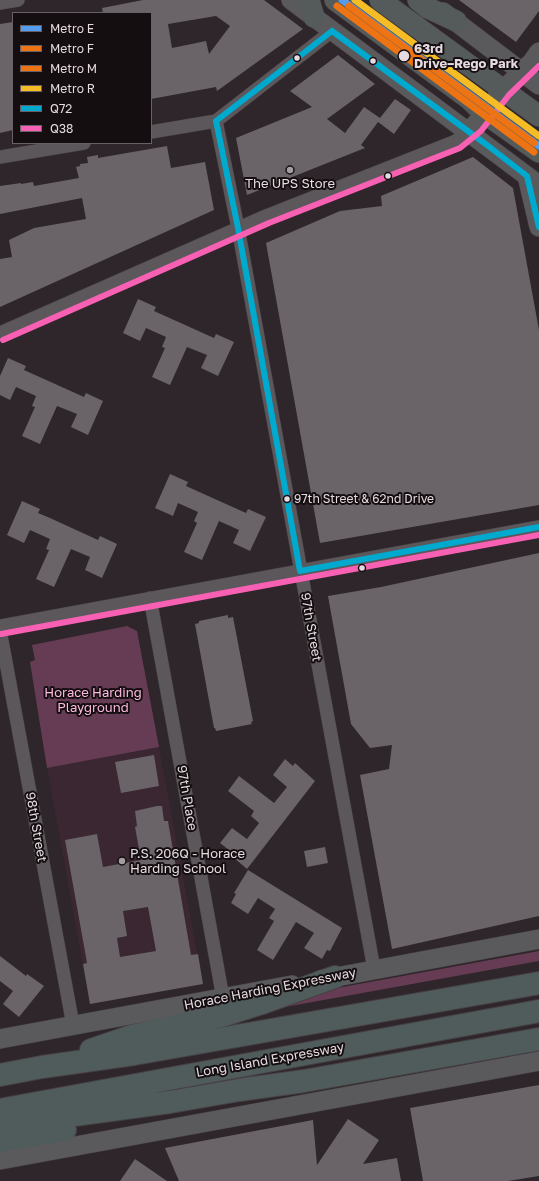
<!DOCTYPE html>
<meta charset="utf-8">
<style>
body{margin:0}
#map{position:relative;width:539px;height:1181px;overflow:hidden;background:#2e262a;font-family:"Golos Text",sans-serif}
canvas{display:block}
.legend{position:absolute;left:12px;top:12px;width:140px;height:132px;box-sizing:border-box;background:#150e11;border:1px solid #686064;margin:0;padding:5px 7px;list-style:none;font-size:12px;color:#e5dbe0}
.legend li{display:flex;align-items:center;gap:8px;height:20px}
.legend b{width:20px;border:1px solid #686064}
</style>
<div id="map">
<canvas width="539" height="1181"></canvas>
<ul class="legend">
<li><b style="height:5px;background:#539cee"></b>Metro E</li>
<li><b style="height:5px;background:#ee7413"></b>Metro F</li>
<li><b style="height:5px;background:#ee7413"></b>Metro M</li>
<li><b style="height:5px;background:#f6bc26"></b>Metro R</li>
<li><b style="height:5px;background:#00a9ce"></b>Q72</li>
<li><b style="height:5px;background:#f860b3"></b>Q38</li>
</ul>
</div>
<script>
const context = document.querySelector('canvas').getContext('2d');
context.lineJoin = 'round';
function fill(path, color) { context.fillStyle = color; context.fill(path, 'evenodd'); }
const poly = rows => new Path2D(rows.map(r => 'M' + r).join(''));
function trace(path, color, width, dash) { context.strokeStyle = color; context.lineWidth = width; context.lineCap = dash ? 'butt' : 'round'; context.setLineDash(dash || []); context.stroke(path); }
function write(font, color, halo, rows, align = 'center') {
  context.font = font + ' "Golos Text",sans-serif'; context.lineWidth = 4; context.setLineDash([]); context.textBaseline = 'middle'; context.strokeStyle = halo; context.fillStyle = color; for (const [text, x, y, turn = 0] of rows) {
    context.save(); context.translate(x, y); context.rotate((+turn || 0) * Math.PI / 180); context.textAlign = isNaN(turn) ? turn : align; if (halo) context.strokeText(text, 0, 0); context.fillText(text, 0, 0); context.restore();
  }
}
fill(poly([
 [159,747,203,984,90,1004,47,768]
]), '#3a2731');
fill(poly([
 [127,626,137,631,159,747,47,768,30,662,35,660,32,645],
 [539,951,539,961,274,1009,337,988]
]), '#653c53');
fill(poly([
 [143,0,264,0,303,29,217,91,216,87,151,99,151,13,103,13,102,8],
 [216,16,230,26,209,54,206,41,172,48,168,24],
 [459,0,539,0,539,11,516,42],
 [13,22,13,130,0,133,0,24],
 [338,55,375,84,327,119,345,133,364,107,380,118,395,99,411,110,394,134,378,122,361,145,365,148,247,195,236,138,312,107,290,91],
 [167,146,171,168,205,162,214,210,0,307,0,259,12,257,9,240,34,228,86,219,82,198,0,214,0,186,21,183,21,184,33,182,34,186,79,178,76,167,80,166,80,164,88,163,87,157,98,155,98,158],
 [473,157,513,188,539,330,539,505,320,543,266,243,340,211,382,206,381,196],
 [138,299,156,307,154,311,214,338,216,334,234,342,218,376,201,368,207,355,187,347,170,385,152,377,165,348,162,347,166,337,146,328,140,341,123,333],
 [8,358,26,366,24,370,84,397,86,393,103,401,88,435,71,427,77,414,57,406,40,444,22,436,35,407,32,406,36,396,16,387,10,400,0,395,0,376],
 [170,474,188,482,186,486,246,513,248,509,266,517,250,551,233,543,239,530,219,521,202,560,184,552,197,523,194,521,198,512,178,503,173,516,155,508],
 [22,501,40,509,38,513,50,518,98,540,100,536,117,544,102,578,85,570,90,557,71,549,54,587,36,579,49,550,46,549,50,539,30,530,24,543,7,535],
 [539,553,539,916,392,949,360,775,389,769,392,745,370,748,351,724,328,596,381,587],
 [228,615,228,618,233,617,253,721,251,722,252,724,216,731,215,728,214,728,195,624,199,623,199,621],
 [154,755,159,786,121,793,115,762],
 [285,759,293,766,295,763,315,781,247,869,227,852,229,850,220,843,232,828,247,839,259,823,251,816,254,811,228,791,239,776,274,803,287,787,273,775],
 [157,806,162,806,164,821,168,821,191,955,198,954,203,984,90,1004,83,964,87,963,65,840,97,834,103,867,141,860,135,827,137,826,135,811],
 [148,907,156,951,120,957,117,938,127,936,123,911],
 [325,847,328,863,307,867,304,851],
 [248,870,342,928,330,951,327,950,322,959,304,948,314,933,296,922,273,960,257,950,274,921,269,918,275,909,258,898,248,914,231,903,236,894,234,893],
 [0,956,26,976,27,974,44,986,19,1017,3,1004,13,991,0,981],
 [539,1085,539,1176,508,1181,423,1181,410,1108],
 [348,1119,379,1140,363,1164,397,1158,401,1181,179,1181,165,1148,313,1120,317,1165],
 [135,1159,167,1181,120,1181]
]), '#6a6367');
const street = poly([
 [0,3,18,0],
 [216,121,238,228,374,969],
 [151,132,216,121,332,31],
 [0,157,84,143],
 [0,333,266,216,456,141,467,131],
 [150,598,223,998],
 [0,626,539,527],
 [0,630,73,1025]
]);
const secondary = poly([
 [291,0,539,185],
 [443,12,539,85],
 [467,131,475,125,503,90,532,62,539,52],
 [527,176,539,227],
 [320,980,539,939],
 [0,1039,292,985],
 [0,1160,539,1061]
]);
const primary = poly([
 [309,0,314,17],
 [335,0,469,99,484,113,539,152],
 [380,0,539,116],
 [418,0,428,8,456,21]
]);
const highway = poly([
 [91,1050,132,1036,221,1016,265,1002,335,977],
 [0,1075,42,1067,134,1054,539,983],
 [0,1110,539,1011],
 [0,1125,170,1102,239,1090,304,1081,539,1039],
 [0,1141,65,1130]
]);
trace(street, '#474144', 14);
trace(secondary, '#474144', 20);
trace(primary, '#474144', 22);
trace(highway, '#474144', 24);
trace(street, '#5c575a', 13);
trace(secondary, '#5a595b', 19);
trace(primary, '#555a5b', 21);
trace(highway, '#505c5b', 22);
trace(poly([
 [332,31,487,145,527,176,539,227],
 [216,121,238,228,300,571,539,527],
 [216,121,332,31]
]), '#00a9ce', 6);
trace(poly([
 [3,340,269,223,460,148,481,131,509,95,539,66],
 [1,634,539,535]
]), '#f860b3', 6);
trace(poly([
 [342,0,539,146]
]), '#539cee', 7);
trace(poly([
 [349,6,534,143]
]), '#ee7413', 7);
trace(poly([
 [337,6,534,152]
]), '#ee7413', 7);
trace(poly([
 [355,0,539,136]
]), '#f6bc26', 7);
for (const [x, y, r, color] of [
 [404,56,6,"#e5dbe0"],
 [297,58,3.5,"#e5dbe0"],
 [373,61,3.5,"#e5dbe0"],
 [290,170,4,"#a59ca0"],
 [388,176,3.5,"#e5dbe0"],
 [287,499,3.5,"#e5dbe0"],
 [362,568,3.5,"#e5dbe0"],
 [122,861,4,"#a59ca0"]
]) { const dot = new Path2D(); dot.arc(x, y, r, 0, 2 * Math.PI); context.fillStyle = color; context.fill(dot); trace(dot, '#150e11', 1.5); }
write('12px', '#e5dbe0', '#150e11', [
 ["97th Street & 62nd Drive",294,499]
], 'left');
write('bold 13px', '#e5dbe0', '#150e11', [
 ["63rd",414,49],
 ["Drive–Rego Park",414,64]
], 'left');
write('13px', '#e5dbe0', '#150e11', [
 ["The UPS Store",290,184],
 ["P.S. 206Q - Horace",130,854,"left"],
 ["Harding School",130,869,"left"]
]);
write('13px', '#e5dbe0', '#150e11', [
 ["97th Street",311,627,80],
 ["97th Place",187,798,80],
 ["98th Street",36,827,80],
 ["Horace Harding Expressway",270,989,-11],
 ["Long Island Expressway",270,1060,-10]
]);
write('13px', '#fdb8dd', '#150e11', [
 ["Horace Harding",93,693],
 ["Playground",93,708]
]);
</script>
